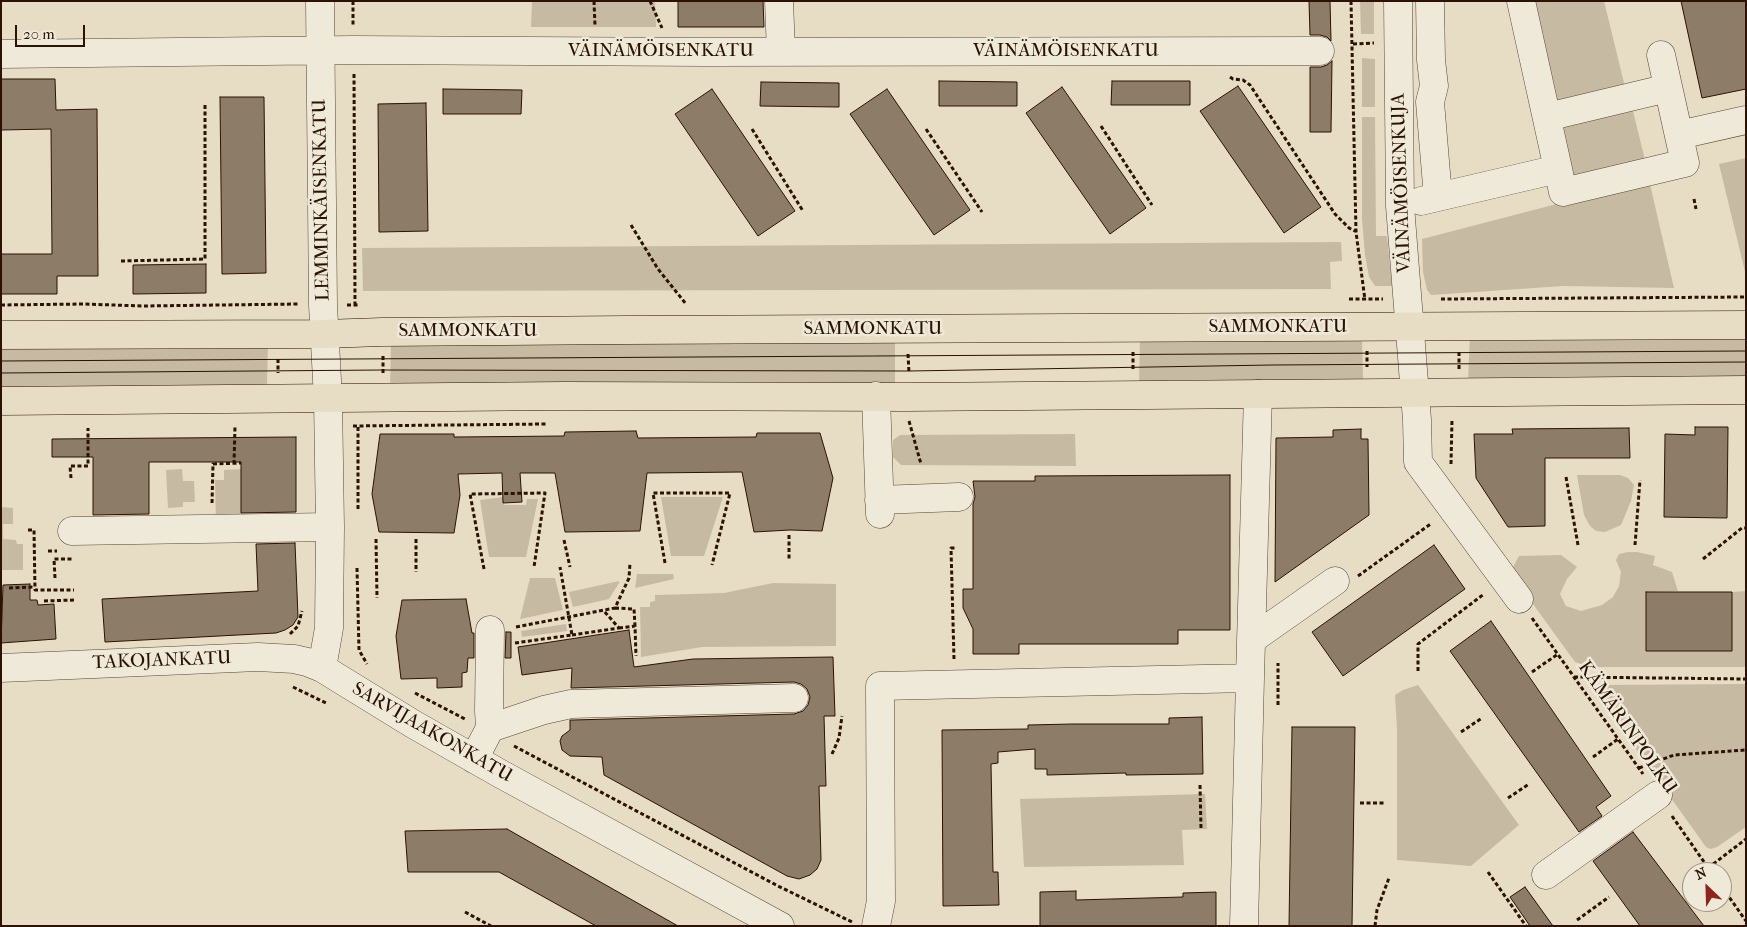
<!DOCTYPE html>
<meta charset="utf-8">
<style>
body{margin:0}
#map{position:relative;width:1747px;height:927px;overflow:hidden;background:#e7ddc4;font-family:"IM FELL French Canon",serif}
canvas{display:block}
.frame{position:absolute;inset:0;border:2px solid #2b1203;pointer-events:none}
.north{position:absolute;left:1682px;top:862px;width:50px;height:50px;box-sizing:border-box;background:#efe9d9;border:1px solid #a19383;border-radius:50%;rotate:336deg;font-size:14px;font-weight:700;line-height:20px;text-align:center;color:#2b1203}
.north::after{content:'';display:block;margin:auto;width:18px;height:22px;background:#8f2418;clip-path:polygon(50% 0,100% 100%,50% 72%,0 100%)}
.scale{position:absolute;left:15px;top:25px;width:70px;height:22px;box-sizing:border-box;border:2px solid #2b1203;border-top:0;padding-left:6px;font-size:15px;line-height:18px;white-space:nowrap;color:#2b1203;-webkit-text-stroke:4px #efe9d9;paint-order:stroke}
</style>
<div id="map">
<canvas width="1747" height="927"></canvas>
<div class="frame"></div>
<div class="north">N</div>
<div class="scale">20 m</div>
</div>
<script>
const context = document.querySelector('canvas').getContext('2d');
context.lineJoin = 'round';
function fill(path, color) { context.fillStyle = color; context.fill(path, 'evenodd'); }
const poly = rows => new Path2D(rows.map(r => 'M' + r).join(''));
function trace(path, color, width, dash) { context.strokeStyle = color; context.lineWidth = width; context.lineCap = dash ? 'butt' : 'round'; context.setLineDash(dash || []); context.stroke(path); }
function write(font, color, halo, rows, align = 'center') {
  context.font = font + ' "IM FELL French Canon",serif'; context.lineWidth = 5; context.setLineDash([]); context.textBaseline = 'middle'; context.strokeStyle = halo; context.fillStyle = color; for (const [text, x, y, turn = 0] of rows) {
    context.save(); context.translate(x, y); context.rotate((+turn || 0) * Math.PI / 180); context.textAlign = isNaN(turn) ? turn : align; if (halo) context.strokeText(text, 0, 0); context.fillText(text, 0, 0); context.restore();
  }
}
fill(poly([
 [532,1,655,1,656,27,531,27],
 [1360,1,1374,1,1374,34,1361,34],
 [1531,1,1604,1,1626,91,1555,106],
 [1362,58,1375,59,1375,107,1362,107],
 [1631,103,1647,168,1573,185,1558,121],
 [1362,117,1375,117,1376,236,1387,236,1392,286,1375,286,1369,277,1365,255,1362,219],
 [1746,158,1746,276,1719,164],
 [1649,180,1674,288,1564,286,1431,295,1427,290,1423,272,1422,239],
 [1341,242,1342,261,1330,262,1331,289,363,291,362,248],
 [1746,331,1746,382,1468,383,1470,333],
 [895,337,895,388,390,388,391,344],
 [1140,337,1362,338,1363,380,1170,380,1139,386],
 [268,343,267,386,121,386,57,391,1,392,1,344],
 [1075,434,1076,466,901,465,893,457,893,440,900,435],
 [182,469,183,481,194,481,195,502,183,502,183,507,168,508,166,470],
 [241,469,241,521,216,522,215,480,224,480,224,470],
 [1577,475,1620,475,1628,478,1634,485,1631,501,1621,525,1605,532,1596,531,1590,526,1584,515],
 [503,497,504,505,526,505,527,499,538,499,526,557,489,557,480,500],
 [661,497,723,497,704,556,671,556],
 [1,507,13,508,13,524,3,524,3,539,16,540,17,544,23,544,23,570,1,570],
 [1628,552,1637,552,1655,556,1653,565,1672,572,1678,591,1646,592,1646,651,1731,651,1732,592,1746,591,1746,667,1590,667,1575,662,1509,571,1513,567,1519,556,1561,555,1577,567,1567,579,1560,594,1566,606,1581,611,1602,605,1613,597,1619,586,1621,572,1616,560,1619,554],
 [637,574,673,574,674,579,635,588],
 [530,578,555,578,563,610,520,619],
 [619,581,619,583,609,599,573,607,569,592],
 [773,583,836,584,836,646,702,647,641,657,640,607,650,607,650,602,655,601,655,595,724,593],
 [566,624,567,631,522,637,521,631],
 [1746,684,1746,827,1717,847,1711,849,1706,847,1595,692,1596,687,1602,685],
 [1418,685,1519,825,1471,866,1397,860,1397,729,1395,695,1403,690],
 [1205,794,1207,829,1182,830,1184,865,1024,867,1020,799]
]), '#c7baa3');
const building = poly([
 [678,1,763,1,764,27,678,27,678,1],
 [1309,1,1330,1,1331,41,1327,37,1320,35,1310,35,1309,1],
 [1681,1,1746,1,1746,89,1702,98,1681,1],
 [1332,61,1331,132,1310,132,1310,67,1321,67,1327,65,1332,61],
 [1,79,55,79,56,110,97,109,98,276,57,276,57,294,1,294,1,254,52,254,51,129,1,130,1,79],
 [939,81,1017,82,1017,106,939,106,939,81],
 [1112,81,1190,81,1190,105,1111,105,1112,81],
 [761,82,839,83,839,107,760,106,761,82],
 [1238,86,1321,207,1284,233,1200,111,1238,86],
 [1062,87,1146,208,1110,234,1026,113,1062,87],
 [443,89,522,90,521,114,443,114,443,89],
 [712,89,795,211,758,236,675,114,712,89],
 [887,89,970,210,934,235,850,114,887,89],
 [220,97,264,97,266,273,222,274,220,97],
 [426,103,428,231,379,232,378,104,426,103],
 [206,264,206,293,133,294,133,265,206,264],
 [1695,427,1728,427,1727,518,1664,517,1665,434,1695,435,1695,427],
 [1629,428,1630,458,1545,458,1545,526,1508,527,1476,478,1474,434,1513,434,1512,429,1629,428],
 [1361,429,1361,439,1368,439,1369,515,1275,582,1276,438,1333,437,1333,430,1361,429],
 [636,431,638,438,756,437,757,433,820,433,833,478,822,531,790,530,754,532,742,472,647,473,640,531,565,532,555,473,520,473,522,502,503,503,502,473,458,474,460,495,454,533,379,532,372,494,380,434,454,434,454,437,564,436,565,432,636,431],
 [296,437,296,512,241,513,241,462,149,462,149,514,93,515,93,457,52,457,52,439,296,437],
 [1230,475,1230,630,1178,630,1178,644,1019,644,1019,654,973,654,973,629,963,608,963,589,973,589,973,504,975,497,973,481,1035,481,1035,476,1230,475],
 [295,543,298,617,293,625,285,630,276,633,105,642,102,599,258,591,256,544,295,543],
 [1434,545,1465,589,1343,676,1312,632,1434,545],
 [30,584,30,600,37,600,38,605,54,604,56,639,1,643,3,585,30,584],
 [1646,592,1732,592,1732,651,1646,651,1646,592],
 [466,599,472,633,474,633,474,658,468,658,467,672,462,673,462,687,437,688,437,678,401,679,396,636,402,600,466,599],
 [1491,621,1611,796,1596,807,1602,816,1579,832,1450,651,1491,621],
 [629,630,634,667,693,659,833,657,835,716,824,716,826,786,819,786,821,860,817,869,810,875,799,879,787,876,604,775,602,757,570,756,562,750,560,741,562,736,570,730,570,720,573,720,794,714,803,711,808,705,810,697,807,689,801,684,794,682,571,688,572,668,522,675,518,647,629,630],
 [506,632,511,632,511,658,505,658,506,632],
 [1202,717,1203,774,1126,775,1126,773,1047,775,1047,769,1035,769,1035,749,998,752,998,763,991,764,993,872,998,872,999,905,943,906,942,730,1028,729,1028,725,1072,724,1169,724,1169,718,1202,717],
 [1292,727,1355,727,1352,926,1289,926,1292,727],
 [507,829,678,926,596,926,499,872,408,872,405,831,507,829],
 [1633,832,1704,926,1640,926,1593,861,1633,832],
 [1525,887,1553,926,1530,926,1510,897,1525,887],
 [1076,891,1076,900,1183,897,1183,893,1216,892,1216,926,1040,926,1040,892,1076,891]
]);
fill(building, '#8d7c67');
trace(building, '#2b1203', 1);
const minor = poly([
 [320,1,323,305,328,399,330,527,329,628,322,668],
 [779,1,781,52],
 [1398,1,1400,206,1417,420,1418,462,1519,599],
 [1,54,353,50,705,52,1320,51],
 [1547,117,1668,88],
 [1679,135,1746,120],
 [1558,169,1563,192,1685,163,1661,55],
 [1438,197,1558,169,1521,1],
 [1421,201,1438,197,1430,102,1434,86,1431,60,1430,1],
 [876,396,880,514],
 [879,500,959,497],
 [72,531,330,527],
 [1251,640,1335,581],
 [1,668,258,657,294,659,307,662,322,668,413,724,499,773,780,926],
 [490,728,489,711,490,630],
 [474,759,490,728,544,710,571,704,794,698],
 [1546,875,1658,795],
 [876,926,881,901,880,686,1250,678,1258,394],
 [1244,926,1250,678]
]);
const major = poly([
 [1,335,324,334,382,332,627,330,1746,325],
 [1,401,564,396,907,397,1746,390]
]);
trace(minor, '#5a4533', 29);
trace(major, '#2b1203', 29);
trace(poly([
 [353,1,353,26],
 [594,1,595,26],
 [650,1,662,28],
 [1351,1,1356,232,1365,300],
 [1353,44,1374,43],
 [354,74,355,305],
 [1230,77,1233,79,1243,80,1250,85,1335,214,1349,228,1355,231],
 [1101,126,1152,205],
 [752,129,803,211],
 [926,129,982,212],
 [1694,199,1696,209],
 [631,225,658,269,686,304],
 [121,261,205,259,205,104],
 [1349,299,1383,299],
 [1441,299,1746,297],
 [1,305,84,304,142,306,298,304],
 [347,305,360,305],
 [1367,351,1367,367],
 [1133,352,1133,371],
 [908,354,909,373],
 [383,356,383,373],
 [278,359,278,373],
 [1459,369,1459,350],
 [909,421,921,464],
 [353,426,546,424],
 [234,464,235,426],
 [1451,464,1452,419],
 [1566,477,1578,545],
 [71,478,70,466,88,466,88,428],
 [212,503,213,464,241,463],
 [358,509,358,426],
 [28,530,34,530,35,590,74,590],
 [789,535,789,559],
 [376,539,377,598],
 [416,539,416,572],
 [564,540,570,567],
 [1635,545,1640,480],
 [48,551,57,551],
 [1703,559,1742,528,1746,528],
 [665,563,653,493,730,493,712,565],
 [357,568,359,650,367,664],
 [484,569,470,494,545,493,534,567],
 [1358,576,1432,523],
 [55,578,54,559,73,559],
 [9,588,35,587],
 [44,601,74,600],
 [615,608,634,609,635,626],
 [1532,618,1643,774],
 [516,627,615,608,629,578,630,563],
 [619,628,635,626,636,656],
 [290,634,298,626,302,611],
 [572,635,619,628,604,611],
 [515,643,572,635,560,567],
 [954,659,951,548,957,548],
 [1418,671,1418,644,1484,594],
 [1532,672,1558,654],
 [1574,677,1746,679],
 [293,687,326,703],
 [415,693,465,719],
 [1278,705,1278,663],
 [1461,732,1482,718],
 [514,746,778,886,852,922],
 [832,754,839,738,842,716],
 [1593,757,1618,739],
 [1639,768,1674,755,1746,750],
 [1200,785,1201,829],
 [1508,798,1529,784],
 [1360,803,1386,803],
 [1672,816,1711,872],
 [1708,868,1746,839],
 [1488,872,1526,926],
 [1722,887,1746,921],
 [465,912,491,926],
 [1577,920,1609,897],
 [1375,926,1377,910,1389,878]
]), '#2b1203', 3, [4, 2.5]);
trace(minor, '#efe9d9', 28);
trace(major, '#e7ddc4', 28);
trace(poly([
 [1,361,1746,351],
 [1,373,383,370,909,371,1272,365,1746,362]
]), '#2b1203', 1);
write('19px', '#2b1203', '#efe9d9', [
 ["VÄINÄMÖISENKATU",661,51],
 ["VÄINÄMÖISENKATU",1066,51],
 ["VÄINÄMÖISENKUJA",1402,183,-92],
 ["LEMMINKÄISENKATU",322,200,-91],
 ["SAMMONKATU",1278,327],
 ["SAMMONKATU",873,329],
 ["SAMMONKATU",468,331],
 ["TAKOJANKATU",162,661,-2],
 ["KÄMÄRINPOLKU",1627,728,55],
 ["SARVIJAAKONKATU",432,733,30]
]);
</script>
